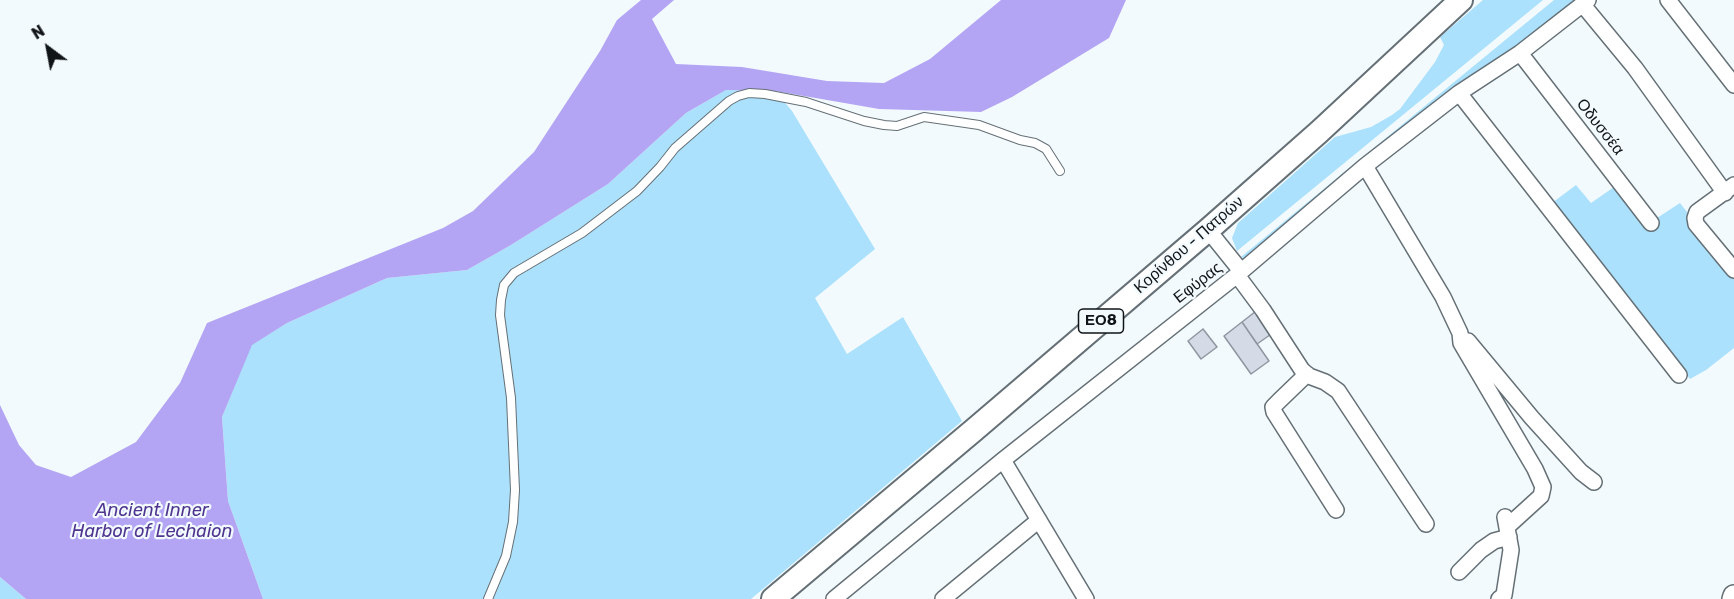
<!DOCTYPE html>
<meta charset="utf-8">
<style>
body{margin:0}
#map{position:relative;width:1734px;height:599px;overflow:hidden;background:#f2fafe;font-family:Rubik,sans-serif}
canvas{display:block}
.north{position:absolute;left:18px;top:18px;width:60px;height:60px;-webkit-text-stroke:4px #f2fafe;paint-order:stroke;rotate:328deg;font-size:16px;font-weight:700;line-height:24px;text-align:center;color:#101416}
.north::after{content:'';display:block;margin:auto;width:21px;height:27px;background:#101416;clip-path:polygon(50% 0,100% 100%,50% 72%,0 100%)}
</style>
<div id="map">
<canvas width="1734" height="599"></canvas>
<div class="north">N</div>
</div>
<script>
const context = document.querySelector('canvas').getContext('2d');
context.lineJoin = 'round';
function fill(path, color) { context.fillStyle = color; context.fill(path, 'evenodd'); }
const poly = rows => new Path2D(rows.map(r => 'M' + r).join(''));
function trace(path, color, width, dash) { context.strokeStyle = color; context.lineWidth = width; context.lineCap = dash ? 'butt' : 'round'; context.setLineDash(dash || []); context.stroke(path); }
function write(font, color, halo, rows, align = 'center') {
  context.font = font + ' Rubik,sans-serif'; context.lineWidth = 4.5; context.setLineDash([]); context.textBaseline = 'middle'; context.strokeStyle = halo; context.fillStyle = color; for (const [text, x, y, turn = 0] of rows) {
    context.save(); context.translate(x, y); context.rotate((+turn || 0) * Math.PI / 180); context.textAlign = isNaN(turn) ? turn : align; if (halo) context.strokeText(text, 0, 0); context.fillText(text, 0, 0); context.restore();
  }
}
fill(poly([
 [1483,0,1543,0,1237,251,1232,238,1238,223,1335,137,1371,127,1392,115,1400,109,1435,62,1444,45,1440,37],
 [1554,0,1578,0,1247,259,1241,257],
 [726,90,775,91,792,111,875,249,815,298,847,354,903,317,962,421,751,599,263,599,228,501,222,417,251,345,287,323,387,278,467,270,511,245,608,184,686,113],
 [1576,185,1591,203,1614,187,1646,228,1657,218,1680,203,1734,272,1734,348,1706,370,1690,379,1552,203],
 [0,577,26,599,0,599]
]), '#abe1fc');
fill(poly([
 [641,0,674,0,652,19,676,64,742,67,827,81,884,83,930,59,1001,0,1126,0,1109,38,1012,97,981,112,879,109,775,91,726,90,686,113,608,184,511,245,467,270,387,278,287,323,252,345,222,417,228,501,263,599,26,599,0,577,0,405,19,445,36,465,71,477,136,442,180,383,207,323,443,228,473,211,534,152,600,51,617,20]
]), '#b4a5f4');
const building = poly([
 [1260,308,1277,330,1257,344,1242,322,1260,308],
 [1242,322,1269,361,1251,374,1224,336,1242,322],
 [1203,329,1217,347,1201,359,1188,341,1203,329]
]);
fill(building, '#d4dbe6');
trace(building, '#9096a0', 1.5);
const lane = poly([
 [488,599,506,556,513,522,515,490,511,398,500,315,501,300,504,285,514,273,582,233,637,191,660,167,675,148,729,101,738,96,749,93,765,94,806,102,864,121,884,125,897,126,924,117,979,125,1020,140,1035,143,1046,149,1060,171]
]);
const street = poly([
 [1668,0,1734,85],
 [1583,5,1635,68,1725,193],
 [1520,53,1651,223],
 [1459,93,1679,375],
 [1365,166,1443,297,1460,333,1461,343,1535,469,1543,487,1541,496,1508,526],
 [1734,185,1697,212,1695,218,1696,224,1734,270],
 [1208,230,1241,271],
 [1237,275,1263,310,1302,370,1309,376,1325,382,1338,391,1426,524],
 [1468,341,1532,418,1581,472,1594,482],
 [1307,374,1280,400,1273,407,1274,412,1336,510],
 [1003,460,1086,599],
 [1459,572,1481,550,1494,541,1509,537],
 [834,599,1003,460,1237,275,1365,166,1459,93,1520,53,1588,0],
 [943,599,1039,520],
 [1499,599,1504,595,1511,550,1505,517]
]);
const secondary = poly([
 [1733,599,1734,596]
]);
const primary = poly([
 [773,599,974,430,1208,230,1319,132,1461,0]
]);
trace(lane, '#657076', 10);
trace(street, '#657076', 18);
trace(secondary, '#657076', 24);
trace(primary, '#657076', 26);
trace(lane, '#fff', 8);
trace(street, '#fff', 15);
trace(secondary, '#fff', 21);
trace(primary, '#fff', 22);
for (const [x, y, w] of [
 [1101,321,45]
]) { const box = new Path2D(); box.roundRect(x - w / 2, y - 12, w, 24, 4.5); context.fillStyle = '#f2fafe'; context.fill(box); trace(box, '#101416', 1.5); }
write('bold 15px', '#101416', null, [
 ["ΕΟ8",1101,321]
]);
write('16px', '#101416', '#f2fafe', [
 ["Οδυσσέα",1600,127,52],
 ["Κορίνθου - Πατρών",1189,245,-41],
 ["Εφύρας",1198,283,-38]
]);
write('italic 18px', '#4f358f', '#f2fafe', [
 ["Ancient Inner",152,511],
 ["Harbor of Lechaion",152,532]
]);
</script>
